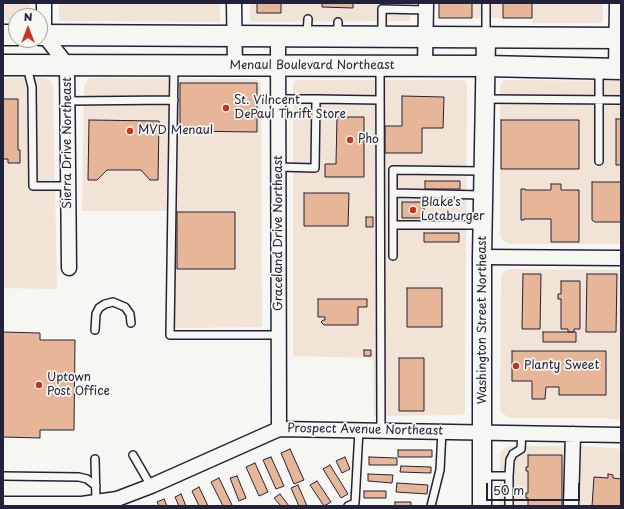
<!DOCTYPE html>
<style>
body{margin:0}
#map{position:relative;width:624px;height:509px;overflow:hidden;background:#f6f6f2;font-family:"Playpen Sans",sans-serif}
canvas{display:block}
.frame{position:absolute;inset:0;border:4px solid #22223b;pointer-events:none}
.north{position:absolute;left:8px;top:8px;width:40px;height:40px;box-sizing:border-box;background:#f6f6f2;border:1px solid #a1a1a9;border-radius:50%;rotate:0deg;font-size:11px;font-weight:700;line-height:16px;text-align:center;color:#22223b}
.north::after{content:'';display:block;margin:auto;width:14px;height:18px;background:#c8321e;clip-path:polygon(50% 0,100% 100%,50% 72%,0 100%)}
.scale{position:absolute;left:486px;top:483px;width:94px;height:18px;box-sizing:border-box;border:2px solid #22223b;border-top:0;padding-left:5px;font-size:12px;line-height:14px;white-space:nowrap;color:#22223b;-webkit-text-stroke:3px #f6f6f2;paint-order:stroke}
</style>
<div id="map">
<canvas width="624" height="509"></canvas>
<div class="frame"></div>
<div class="north">N</div>
<div class="scale">50 m</div>
</div>
<script>
const context = document.querySelector('canvas').getContext('2d');
context.lineJoin = 'round';
function fill(path, color) { context.fillStyle = color; context.fill(path, 'evenodd'); }
const poly = rows => new Path2D(rows.map(r => 'M' + r).join(''));
function trace(path, color, width, dash) { context.strokeStyle = color; context.lineWidth = width; context.lineCap = dash ? 'butt' : 'round'; context.setLineDash(dash || []); context.stroke(path); }
function write(font, color, halo, rows, align = 'center') {
  context.font = font + ' "Playpen Sans",sans-serif'; context.lineWidth = 3.5; context.setLineDash([]); context.textBaseline = 'middle'; context.strokeStyle = halo; context.fillStyle = color; for (const [text, x, y, turn = 0] of rows) {
    context.save(); context.translate(x, y); context.rotate((+turn || 0) * Math.PI / 180); context.textAlign = isNaN(turn) ? turn : align; if (halo) context.strokeText(text, 0, 0); context.fillText(text, 0, 0); context.restore();
  }
}
fill(poly([
 [3,3,30,3,29,16,16,16,16,21,3,21],
 [59,3,220,3,220,20,219,22,60,21,59,19],
 [250,3,410,3,410,21,251,22,250,20],
 [439,3,603,3,603,21,602,23,532,23,532,18,439,18],
 [3,78,43,78,50,80,53,86,57,289,3,288],
 [89,78,256,79,260,82,261,87,262,327,175,328,174,211,82,211,84,87],
 [300,80,462,80,465,81,467,85,465,412,462,415,374,416,373,358,293,356,293,85,296,81],
 [506,80,621,81,621,244,509,244,502,240,500,234,500,86,503,81],
 [510,269,621,270,621,420,603,418,509,418,500,411,501,278,503,272],
 [512,446,586,446,621,449,621,506,499,506,500,453,506,447]
]), '#f2e3d7');
const building = poly([
 [257,3,281,3,281,13,257,13,257,3],
 [322,3,353,3,353,8,322,7,322,3],
 [439,3,472,3,472,18,439,18,439,3],
 [503,3,532,3,532,18,503,18,503,3],
 [180,83,257,83,257,132,180,131,180,83],
 [402,96,444,97,443,128,422,128,422,153,385,153,385,126,402,126,402,96],
 [3,99,18,99,18,150,20,150,20,163,8,163,8,159,3,159,3,99],
 [337,117,364,117,364,177,325,177,325,164,336,164,337,117],
 [616,119,621,119,621,165,616,165,616,119],
 [89,120,159,121,158,180,150,180,141,170,107,170,97,180,88,180,89,120],
 [501,120,579,120,579,169,501,169,501,120],
 [425,181,460,181,460,189,425,189,425,181],
 [592,182,621,182,621,222,595,222,592,220,592,182],
 [551,184,561,184,561,190,579,190,579,242,551,242,551,219,524,219,524,220,521,220,521,189,525,189,525,190,551,190,551,184],
 [304,193,349,193,348,226,304,226,304,193],
 [402,202,424,202,424,218,402,218,402,202],
 [177,212,235,212,235,269,177,269,177,212],
 [366,217,373,217,373,227,366,227,366,217],
 [424,233,459,233,459,242,424,242,424,233],
 [523,274,541,274,540,329,522,329,523,274],
 [587,274,617,274,616,332,586,332,587,274],
 [561,281,580,281,580,329,574,329,574,332,568,332,568,329,561,329,561,299,558,299,558,294,561,294,561,281],
 [407,288,442,288,442,327,407,327,407,288],
 [318,299,367,299,367,307,358,307,358,325,324,325,321,322,323,320,325,320,325,317,318,317,318,299],
 [3,332,40,333,40,340,75,340,74,430,40,430,40,438,3,437,3,332],
 [543,332,576,332,576,342,543,342,543,332],
 [364,350,371,350,371,356,364,356,364,350],
 [512,351,606,351,606,395,559,395,559,387,546,387,545,399,532,399,532,381,512,381,512,351],
 [399,358,424,358,424,411,399,411,399,358],
 [290,449,304,480,294,484,281,453,290,449],
 [398,450,432,450,432,457,398,457,398,450],
 [528,455,562,455,562,506,528,506,528,498,526,498,526,493,528,493,528,471,526,471,526,467,528,467,528,455],
 [271,457,284,486,276,489,263,460,271,457],
 [345,457,350,469,342,473,336,461,345,457],
 [369,457,397,458,397,465,369,465,369,457],
 [255,463,268,492,259,496,246,467,255,463],
 [330,465,348,494,341,498,323,469,330,465],
 [401,466,431,467,431,473,400,472,401,466],
 [368,474,393,475,392,483,368,481,368,474],
 [608,474,613,475,613,478,621,479,621,506,592,506,594,477,608,478,608,474],
 [237,476,246,498,239,501,230,478,237,476],
 [219,478,232,505,230,506,223,506,211,482,219,478],
 [317,481,331,502,324,506,310,485,317,481],
 [397,483,428,485,427,494,396,492,397,483],
 [298,485,307,506,299,506,291,488,298,485],
 [199,487,208,506,199,506,192,491,199,487],
 [364,491,386,491,386,498,364,498,364,491],
 [181,494,186,506,179,506,175,497,181,494],
 [280,494,289,506,281,506,274,498,280,494],
 [164,499,167,506,159,506,157,502,164,499],
 [395,502,411,502,411,506,395,506,395,502]
]);
fill(building, '#e7b698');
trace(building, '#22223b', 1);
const service = poly([
 [338,22,338,35],
 [307,35,308,19],
 [382,35,382,9,426,10],
 [486,37,486,3],
 [174,66,170,335,279,335],
 [27,67,32,87,33,186,68,186],
 [380,67,381,430],
 [599,70,599,161],
 [278,99,316,99,315,168,279,167],
 [316,99,380,100],
 [485,99,621,100],
 [68,101,174,100],
 [393,193,482,195],
 [393,225,482,225],
 [393,256,393,170,483,171],
 [95,330,96,314,99,308,105,304,113,302,125,307,130,314,131,323],
 [133,455,151,486],
 [95,459,96,502],
 [3,476,79,477,87,479,96,486],
 [483,476,509,476,509,506],
 [509,476,510,460,513,454,521,449,522,433],
 [348,506,355,503,359,430],
 [431,506,440,470,442,431]
]);
const minor = poly([
 [44,3,44,35,67,65,69,268],
 [234,3,235,66],
 [278,36,279,429],
 [425,67,426,3],
 [616,69,617,3],
 [482,257,621,258],
 [3,504,82,504,117,499,151,486,279,429,621,435],
 [571,506,573,434]
]);
const tertiary = poly([
 [482,506,482,257,486,38]
]);
const secondary = poly([
 [3,35,16,35],
 [40,35,621,38],
 [3,65,485,66,621,69]
]);
trace(service, '#22223b', 10);
trace(minor, '#22223b', 17);
trace(tertiary, '#22223b', 21);
trace(secondary, '#22223b', 23);
trace(service, '#f6f6f2', 7);
trace(minor, '#f6f6f2', 14);
trace(tertiary, '#f6f6f2', 18);
trace(secondary, '#f6f6f2', 20);
for (const [x, y, r, color] of [
 [226,108,4,"#c8321e"],
 [130,131,4,"#c8321e"],
 [350,140,4,"#c8321e"],
 [413,210,4,"#c8321e"],
 [516,366,4,"#c8321e"],
 [39,385,4,"#c8321e"]
]) { const dot = new Path2D(); dot.arc(x, y, r, 0, 2 * Math.PI); context.fillStyle = color; context.fill(dot); trace(dot, '#f6f6f2', 1.5); }
write('12px', '#22223b', '#f6f6f2', [
 ["Menaul Boulevard Northeast",312,66],
 ["Sierra Drive Northeast",68,143,-90],
 ["Graceland Drive Northeast",279,233,-90],
 ["Washington Street Northeast",483,320,-90],
 ["Prospect Avenue Northeast",365,430,1]
]);
write('12px', '#22223b', '#f6f6f2', [
 ["St. Vilncent",234,101],
 ["DePaul Thrift Store",234,115],
 ["MVD Menaul",138,131],
 ["Pho",358,140],
 ["Blake's",421,203],
 ["Lotaburger",421,217],
 ["Planty Sweet",524,366],
 ["Uptown",47,378],
 ["Post Office",47,392]
], 'left');
</script>
